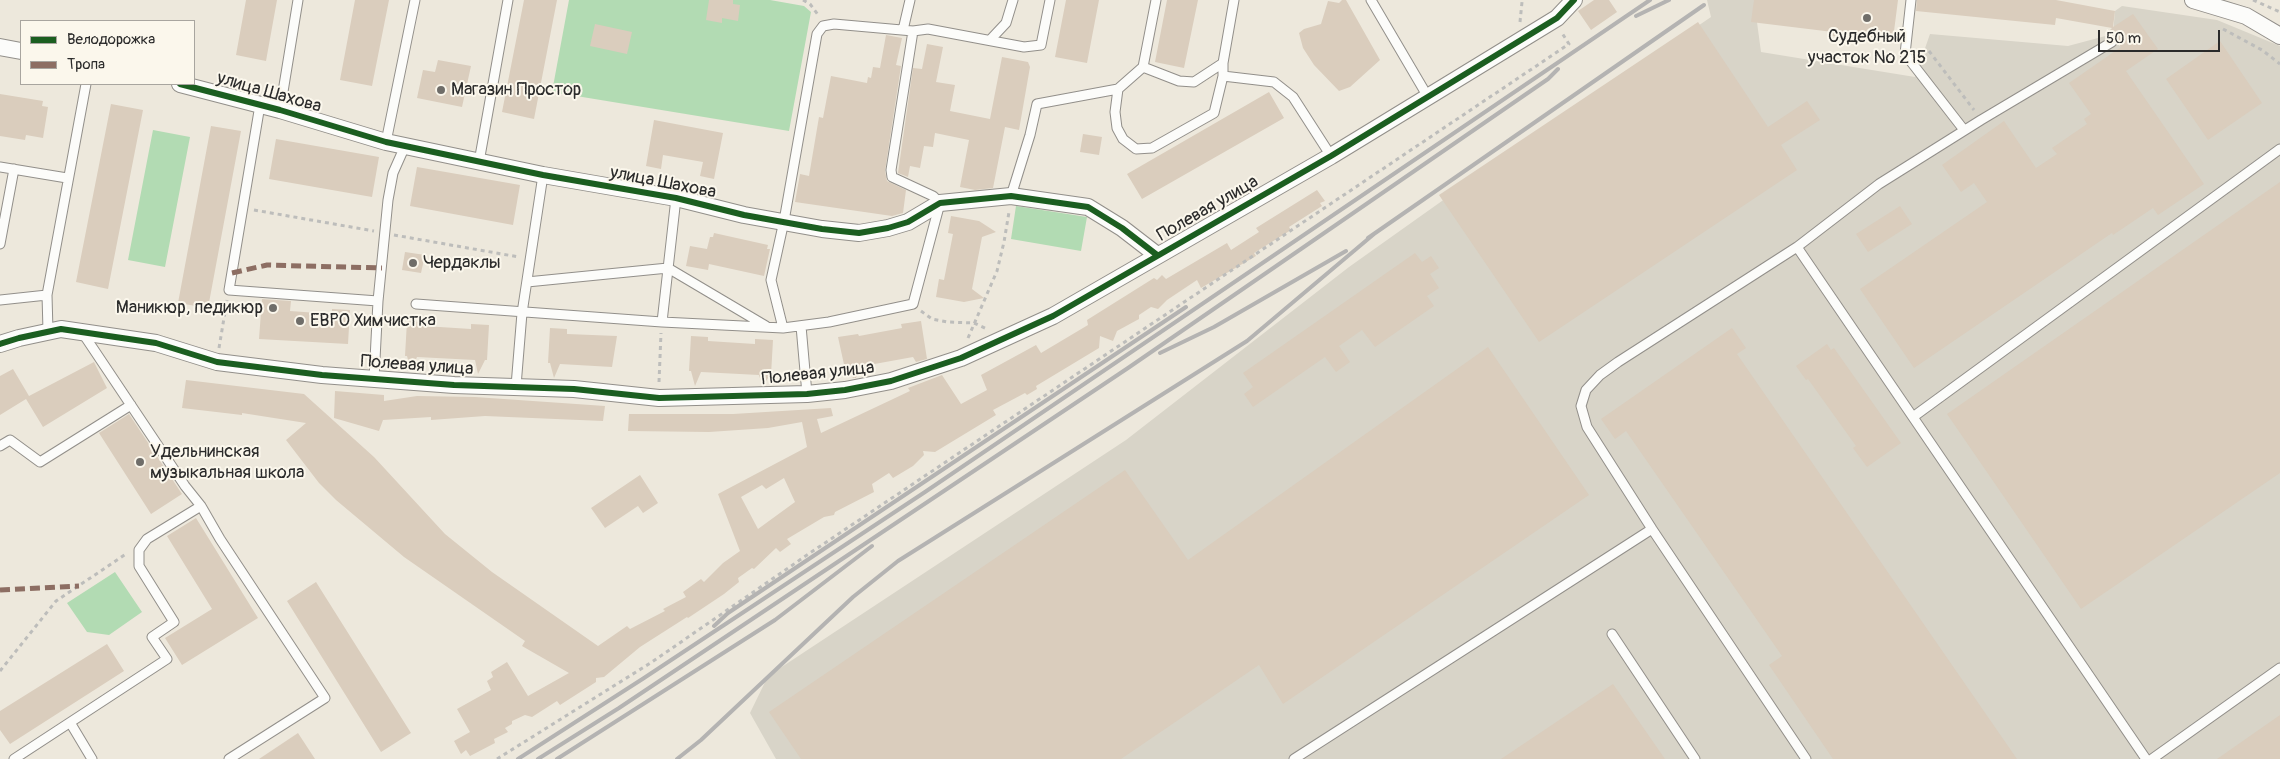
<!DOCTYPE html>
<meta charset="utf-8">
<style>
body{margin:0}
#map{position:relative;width:2280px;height:759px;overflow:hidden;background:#ede8dc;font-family:Pangolin,sans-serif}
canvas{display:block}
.legend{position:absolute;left:20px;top:20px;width:175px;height:65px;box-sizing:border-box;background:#fbf7ec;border:1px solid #a8a59f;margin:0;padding:6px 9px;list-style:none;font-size:15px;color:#2b2b2b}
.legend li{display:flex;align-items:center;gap:10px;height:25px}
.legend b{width:25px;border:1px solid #a8a59f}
.scale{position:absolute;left:2098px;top:30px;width:122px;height:22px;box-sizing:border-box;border:2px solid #2b2b2b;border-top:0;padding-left:6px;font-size:15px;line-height:18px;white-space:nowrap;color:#2b2b2b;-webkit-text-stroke:4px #fbf7ec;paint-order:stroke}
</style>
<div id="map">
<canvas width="2280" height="759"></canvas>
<ul class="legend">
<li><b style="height:6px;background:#1b5e20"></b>Велодорожка</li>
<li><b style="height:6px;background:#8d6e63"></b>Тропа</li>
</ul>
<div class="scale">50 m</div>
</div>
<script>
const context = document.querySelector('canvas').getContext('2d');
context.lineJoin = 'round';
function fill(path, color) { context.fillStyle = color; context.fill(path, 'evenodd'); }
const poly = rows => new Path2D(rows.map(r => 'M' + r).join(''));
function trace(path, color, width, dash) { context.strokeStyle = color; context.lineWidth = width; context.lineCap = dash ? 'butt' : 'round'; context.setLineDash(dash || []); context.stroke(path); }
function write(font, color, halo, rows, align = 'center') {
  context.font = font + ' Pangolin,sans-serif'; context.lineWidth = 4; context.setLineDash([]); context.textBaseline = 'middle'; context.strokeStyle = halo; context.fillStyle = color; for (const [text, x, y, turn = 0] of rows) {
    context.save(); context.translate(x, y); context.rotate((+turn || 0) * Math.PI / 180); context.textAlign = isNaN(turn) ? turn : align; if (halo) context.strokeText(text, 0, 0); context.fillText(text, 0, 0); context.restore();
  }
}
fill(poly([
 [1707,0,1754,0,1761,52,1915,77,1930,34,2068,46,2113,34,2115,11,2122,6,2217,20,2280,46,2280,759,776,759,750,713,768,676,1126,440,1349,267,1456,191,1711,17]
]), '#d8d4c8');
fill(poly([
 [569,0,770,0,804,6,811,12,789,131,552,92],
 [153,130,190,137,165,267,128,260],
 [1016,206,1087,217,1081,251,1011,239],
 [115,572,142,612,109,635,87,632,67,603]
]), '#b2dbb3');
fill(poly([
 [246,0,277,0,266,61,236,55],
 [355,0,389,0,372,86,340,80],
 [524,0,557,0,534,119,502,112],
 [709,0,733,0,733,4,740,5,738,21,722,18,722,23,706,20],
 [1066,0,1099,0,1087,63,1055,57],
 [1167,0,1198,0,1184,68,1155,62],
 [1342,0,1346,0,1380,60,1350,87,1339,91,1314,65,1303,48,1299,33,1304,29,1321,24,1328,1,1339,3],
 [1594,0,1609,0,1617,12,1591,30,1578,11],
 [1754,0,1898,0,1893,39,1855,35,1855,39,1832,36,1833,32,1751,22],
 [1917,0,2056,0,2115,11,2113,27,2133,14,2158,49,2126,71,2204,184,2158,215,2153,208,2113,235,2112,233,1914,368,1860,289,1987,202,1974,183,1961,192,1942,165,2004,121,2036,168,2057,154,2052,148,2087,124,2084,119,2091,114,2069,83,2121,47,2110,30,2112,28,2056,18,2055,25,1916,11],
 [1698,22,1768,127,1807,101,1820,120,1781,145,1797,170,1539,342,1439,195],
 [595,24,632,32,627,54,590,46],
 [886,35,902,38,896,65,901,66,885,171,887,181,906,190,903,213,892,216,795,202,800,174,809,176,819,117,823,118,831,76,867,83,868,77,871,78,873,67,880,68],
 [2220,41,2262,103,2208,140,2166,79],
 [927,44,943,47,936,82,955,85,950,111,990,119,1002,57,1028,62,1030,67,1019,130,1005,127,993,188,975,190,960,187,969,140,935,133,933,147,924,146,920,168,910,166,908,177,898,173,913,68,922,69],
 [438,60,471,66,462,107,417,98,423,70,435,72],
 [1269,92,1284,118,1142,199,1127,174],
 [0,94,43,101,42,106,48,107,43,138,26,135,25,140,0,136],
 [111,104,143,110,108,289,76,282],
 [654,120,723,133,714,179,700,176,703,162,663,155,661,169,646,166],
 [211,126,241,131,208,308,178,303],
 [1083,134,1102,137,1099,155,1080,152],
 [276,139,379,157,372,197,269,179],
 [417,167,520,185,513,225,410,206],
 [2280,182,2280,473,2081,609,1947,414],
 [1317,190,1325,201,1320,203,1322,206,1289,227,1291,230,1254,253,1256,256,1201,288,1197,280,1167,300,1158,309,1151,307,1139,315,1139,319,1117,331,1113,341,1100,336,1099,348,1036,386,1037,389,1027,395,1025,393,993,410,996,415,935,452,923,451,924,455,913,466,893,478,889,473,872,484,874,492,835,512,834,515,824,517,787,539,791,544,780,552,776,548,754,569,752,568,738,578,739,582,724,594,688,618,687,617,640,647,604,677,596,678,596,682,560,705,557,701,532,717,525,715,512,721,512,724,505,728,508,732,494,739,495,743,470,756,466,750,461,754,454,741,470,732,457,709,491,690,487,681,493,677,491,672,507,662,528,696,569,673,522,646,525,641,404,557,336,500,319,483,286,440,306,423,242,413,242,415,182,408,186,380,304,394,374,457,445,534,492,572,598,646,627,626,630,629,665,611,663,609,686,597,683,592,701,579,704,582,723,563,740,551,718,494,807,447,802,422,768,428,709,432,628,431,629,414,733,414,831,408,833,416,817,419,821,433,910,391,908,388,942,375,961,404,987,390,981,375,1036,345,1041,353,1088,325,1087,320,1154,278,1157,280,1162,275,1166,279,1227,243,1231,250,1259,232,1256,228],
 [784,478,795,502,758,529,741,497,762,485,766,489],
 [1900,206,1912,224,1868,252,1856,234],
 [951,216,979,221,996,232,982,237,972,289,984,298,964,302,936,297,939,279,944,280,953,234,948,233],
 [714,233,768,245,767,249,770,249,764,276,709,264,708,270,686,266,690,246,707,249,710,237,713,237],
 [405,252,425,255,421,273,402,270],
 [1415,253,1422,262,1431,256,1439,268,1430,274,1439,288,1427,296,1434,306,1375,347,1362,330,1339,346,1350,362,1336,372,1325,357,1253,407,1244,394,1253,387,1243,373],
 [262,299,291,301,290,311,332,314,332,309,350,310,348,344,259,339],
 [407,321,424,322,424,326,471,329,471,324,489,325,487,360,485,360,478,374,475,360,417,357,411,371,407,356,405,356],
 [921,321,927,359,916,362,913,357,858,367,856,378,853,378,847,368,845,369,838,337,858,334,859,336,902,328,901,324],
 [550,328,567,329,567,334,617,336,612,367,560,364,554,378,550,363,548,363],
 [1732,328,1746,348,1737,354,2017,759,1833,759,1769,665,1782,656,1626,431,1615,439,1601,419],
 [691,336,708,337,708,341,755,344,755,339,773,340,771,375,769,376,764,385,762,385,759,375,701,372,695,386,691,371,689,371],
 [1827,344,1831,350,1834,348,1901,443,1867,467,1853,448,1856,446,1808,379,1806,380,1796,366],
 [1488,347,1589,495,1283,704,1259,665,1121,759,801,759,769,712,1125,470,1188,560],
 [94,362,107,388,43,427,26,399,0,415,0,376,13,369,29,396],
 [335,391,384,395,384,401,417,396,475,397,605,406,603,421,485,416,431,420,431,417,383,420,379,431,334,418],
 [129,414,182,494,151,514,99,433],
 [640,475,658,503,643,513,638,506,605,528,591,508],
 [196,518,258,618,182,665,165,638,212,609,167,536],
 [316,582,411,733,381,752,287,601],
 [107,644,124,671,10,744,0,730,0,711],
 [1613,684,1665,759,1501,759],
 [2280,715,2280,759,2217,759],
 [298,733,315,759,259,759]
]), '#dacdbd');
const service = poly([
 [1156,0,1143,67,1118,89,1115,112,1117,128,1123,139,1136,149,1152,148,1214,113,1223,76,1223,63,1234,0],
 [1371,0,1428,97],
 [1911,0,1905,54,1964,130],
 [903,30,910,0],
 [913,31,928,29,1024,47,1041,45,1050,0],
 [990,40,1006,23,1013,0],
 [1143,67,1179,81,1194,82,1223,63],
 [1223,76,1274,82,1293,97,1331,156],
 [260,105,229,290,378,301],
 [280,110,298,0],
 [386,142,415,0],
 [479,162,508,0],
 [0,167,67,178],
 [1011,196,1030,135,1037,104,1118,89],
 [0,244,14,169],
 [1797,247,2146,759],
 [527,282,668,268,766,326],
 [0,300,47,295],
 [416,304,662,322,783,328,829,322,913,304,940,203,933,196,892,177,891,170,913,31,834,24,823,26,817,34,784,221,771,280,783,328],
 [662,322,676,198],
 [801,326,807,394],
 [48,331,47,295,86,84],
 [82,332,185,486,201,506,220,539,325,698,229,759],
 [374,379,378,301,388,200,393,173,405,146],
 [516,386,522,313,543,175],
 [1913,417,2280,149],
 [0,446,10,440,40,462,131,405],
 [1612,634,1695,759],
 [71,724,92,759],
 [14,759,167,659,152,637,174,622,139,566,139,550,147,539,201,506],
 [1294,759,1652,529],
 [1806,759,1652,529,1587,427,1581,406,1586,390,1600,375,1618,362,1797,247,1879,184,1981,120,2112,42],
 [2152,759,2280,668]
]);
const minor = poly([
 [2193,0,2246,16,2280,36],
 [0,47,21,51],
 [180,84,280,110,386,142,543,175,676,198,744,215,822,229,859,233,888,228,908,222,940,203,1011,196,1088,207,1122,228,1157,255],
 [0,344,19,338,61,329,156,343,217,362,322,375,454,385,574,389,659,398,807,394,845,390,891,381,961,358,1053,316,1331,156,1557,18,1574,0]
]);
trace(service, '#928f8a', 11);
trace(minor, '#928f8a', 18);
trace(poly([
 [803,0,810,4,819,16],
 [2253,0,2280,12],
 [1520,22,1522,2,1524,0],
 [2223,29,2262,50,2280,64],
 [1929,51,1974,110],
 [254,210,374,231],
 [394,235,519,257],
 [921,311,932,319,947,322,974,323,987,329],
 [968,338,997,271,1004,242,1009,212],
 [219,348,227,300],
 [659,382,661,333],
 [0,671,56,601,126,554],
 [497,759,652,662,807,555,1569,44,1562,33]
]), '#bdbdbb', 3, [4, 4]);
trace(service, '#fcfcfa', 9);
trace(minor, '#fcfcfa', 16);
trace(poly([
 [1636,16,1669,0],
 [1368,238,1704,5],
 [1160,353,1214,327,1346,251],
 [714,626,728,613,1186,307],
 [518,759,644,678,925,492,1650,0],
 [538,759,619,708,1128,368,1548,79,1558,69],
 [557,759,775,620,872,546],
 [677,759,701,740,853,597,898,561,1247,341,1374,234]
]), '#b4b3b2', 4);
trace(poly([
 [232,273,267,265,382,268],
 [0,590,79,586]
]), '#8d6e63', 5, [10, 5]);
trace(poly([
 [180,84,280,110,386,142,543,175,676,198,744,215,822,229,859,233,888,228,908,222,940,203,1011,196,1088,207,1122,228,1157,255],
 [0,344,19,338,61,329,156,343,217,362,322,375,454,385,574,389,659,398,807,394,845,390,891,381,961,358,1053,316,1331,156,1557,18,1574,0]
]), '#1b5e20', 6);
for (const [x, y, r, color] of [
 [1867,18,5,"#6f6d69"],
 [441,90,5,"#6f6d69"],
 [413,263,5,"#6f6d69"],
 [273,308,5,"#6f6d69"],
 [300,321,5,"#6f6d69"],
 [140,462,5,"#6f6d69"]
]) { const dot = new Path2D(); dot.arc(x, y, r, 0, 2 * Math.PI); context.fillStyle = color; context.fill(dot); trace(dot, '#fbf7ec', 2); }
write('18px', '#2b2b2b', '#fbf7ec', [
 ["Судебный",1867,37,"center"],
 ["участок № 215",1867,58,"center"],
 ["Магазин Простор",451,90],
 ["Чердаклы",423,263],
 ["Маникюр, педикюр",263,308,"right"],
 ["ЕВРО Химчистка",310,321],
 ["Удельнинская",150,452],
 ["музыкальная школа",150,473]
], 'left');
write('18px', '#2b2b2b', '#fbf7ec', [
 ["улица Шахова",269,93,16],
 ["улица Шахова",663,183,11],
 ["Полевая улица",1208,209,-30],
 ["Полевая улица",417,366,4],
 ["Полевая улица",818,374,-6]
]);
</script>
